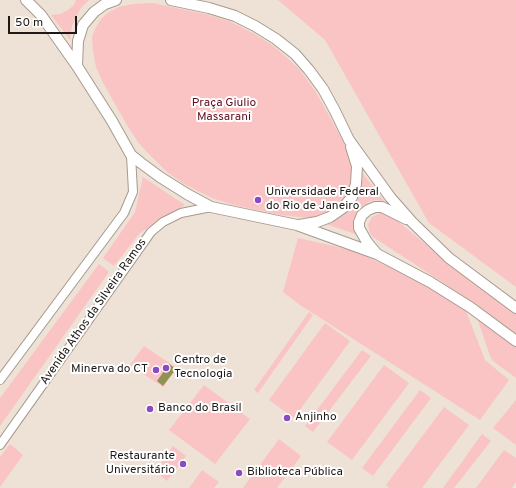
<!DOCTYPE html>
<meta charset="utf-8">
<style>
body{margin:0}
#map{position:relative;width:516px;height:488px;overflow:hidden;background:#eee1d5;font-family:Overpass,sans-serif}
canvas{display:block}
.scale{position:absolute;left:8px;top:16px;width:69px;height:18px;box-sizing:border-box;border:2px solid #1e1915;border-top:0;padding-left:5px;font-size:12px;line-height:14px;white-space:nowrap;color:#1e1915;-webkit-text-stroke:3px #fff;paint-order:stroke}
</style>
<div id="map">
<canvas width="516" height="488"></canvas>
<div class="scale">50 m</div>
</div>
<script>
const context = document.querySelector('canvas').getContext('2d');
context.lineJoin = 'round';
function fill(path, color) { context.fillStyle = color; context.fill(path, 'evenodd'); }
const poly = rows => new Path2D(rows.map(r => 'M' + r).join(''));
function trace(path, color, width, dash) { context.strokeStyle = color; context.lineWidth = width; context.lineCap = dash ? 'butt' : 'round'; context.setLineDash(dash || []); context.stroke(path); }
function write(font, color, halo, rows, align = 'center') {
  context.font = font + ' Overpass,sans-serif'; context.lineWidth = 4; context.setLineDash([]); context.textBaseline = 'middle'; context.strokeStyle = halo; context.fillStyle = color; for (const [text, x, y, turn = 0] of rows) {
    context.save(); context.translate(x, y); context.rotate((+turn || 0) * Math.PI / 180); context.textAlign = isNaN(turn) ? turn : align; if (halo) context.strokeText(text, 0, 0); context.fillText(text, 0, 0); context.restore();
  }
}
fill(poly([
 [76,0,89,0,81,8,76,17,72,26,70,40,51,15,60,14,68,10,74,5],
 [278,0,516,0,516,287,429,223,325,40],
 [153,3,205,14,229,21,253,33,272,45,284,55,300,70,316,92,343,141,349,156,353,174,351,187,346,199,336,209,326,214,313,217,299,217,281,215,234,205,212,198,184,184,167,172,147,152,138,142,128,127,102,81,96,67,93,51,92,37,95,29,101,19,109,12,119,7,133,4],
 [363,174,384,201,376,200,370,201,364,205,359,209,354,222,358,235,326,224,334,222,341,217,350,210,357,199,361,191],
 [143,177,185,205,140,233,114,266,103,258,135,212],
 [380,213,384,213,390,215,456,269,516,314,516,334,445,284,373,237,370,233,368,225,372,217],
 [298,238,351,250,383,264,417,280,466,311,485,360,509,380,480,420,300,305,283,292],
 [99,264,109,272,0,426,0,398],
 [309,312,313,315,258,393,254,390],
 [477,318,516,346,516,378,493,361,490,356],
 [325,323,350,341,294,418,269,400],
 [144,346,177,368,163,387,130,365],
 [362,350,371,356,313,432,305,426],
 [384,365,409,383,352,460,327,442],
 [204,385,250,419,215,464,169,430],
 [420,390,431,398,373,476,362,468],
 [516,400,516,445,493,428],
 [444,407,469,425,422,488,389,488,386,485],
 [482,434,491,441,454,488,443,488],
 [279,439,301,456,277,488,243,488],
 [10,444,23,455,0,487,0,457],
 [173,446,186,456,167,481,155,471],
 [504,450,516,458,516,482,512,488,476,488],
 [202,470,219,482,214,488,189,488]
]), '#fac4c5');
fill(poly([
 [169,364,176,369,163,386,157,381]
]), '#909152');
const minor = poly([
 [0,380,124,213,133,192,131,155],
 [0,445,151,232,163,222,181,213,211,207]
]);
const tertiary = poly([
 [26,0,41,15,77,66,112,121,131,155,141,163,160,177,187,194,211,207,297,225,377,254,430,282,470,307,516,341],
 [171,0,209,8,235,16,255,26,276,39,295,54,309,70,323,89,335,111,349,140,390,197,412,222,449,258,516,308],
 [77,66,78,41,83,25,94,12,105,4,116,0],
 [299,225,317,222,330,217,343,208,352,197,356,184,357,166,351,147],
 [376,253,367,242,359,228,359,222,362,215,368,210,375,207,382,207,406,219]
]);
trace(minor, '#a79a8f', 10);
trace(tertiary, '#a79a8f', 12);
trace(minor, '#fff', 8);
trace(tertiary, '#fff', 10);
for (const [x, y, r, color] of [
 [258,200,4,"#8b4bc0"],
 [166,368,4,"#8b4bc0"],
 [156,370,4,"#8b4bc0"],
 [150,409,4,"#8b4bc0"],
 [287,418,4,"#8b4bc0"],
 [183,464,4,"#8b4bc0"],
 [239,473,4,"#8b4bc0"]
]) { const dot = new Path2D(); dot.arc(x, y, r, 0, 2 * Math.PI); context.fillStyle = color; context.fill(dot); trace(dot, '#fff', 1.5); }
write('12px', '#610e1e', '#fff', [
 ["Praça Giulio",224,104],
 ["Massarani",224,118]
]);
write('12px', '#1e1915', '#fff', [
 ["Universidade Federal",266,193],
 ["do Rio de Janeiro",266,207],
 ["Centro de",174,361],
 ["Tecnologia",174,375],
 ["Minerva do CT",148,370,"right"],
 ["Banco do Brasil",158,409],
 ["Anjinho",295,418],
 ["Restaurante",175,457,"right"],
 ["Universitário",175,471,"right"],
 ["Biblioteca Pública",247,473]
], 'left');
write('12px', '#1e1915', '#fff', [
 ["Avenida Athos da Silveira Ramos",94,312,-55]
]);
</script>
